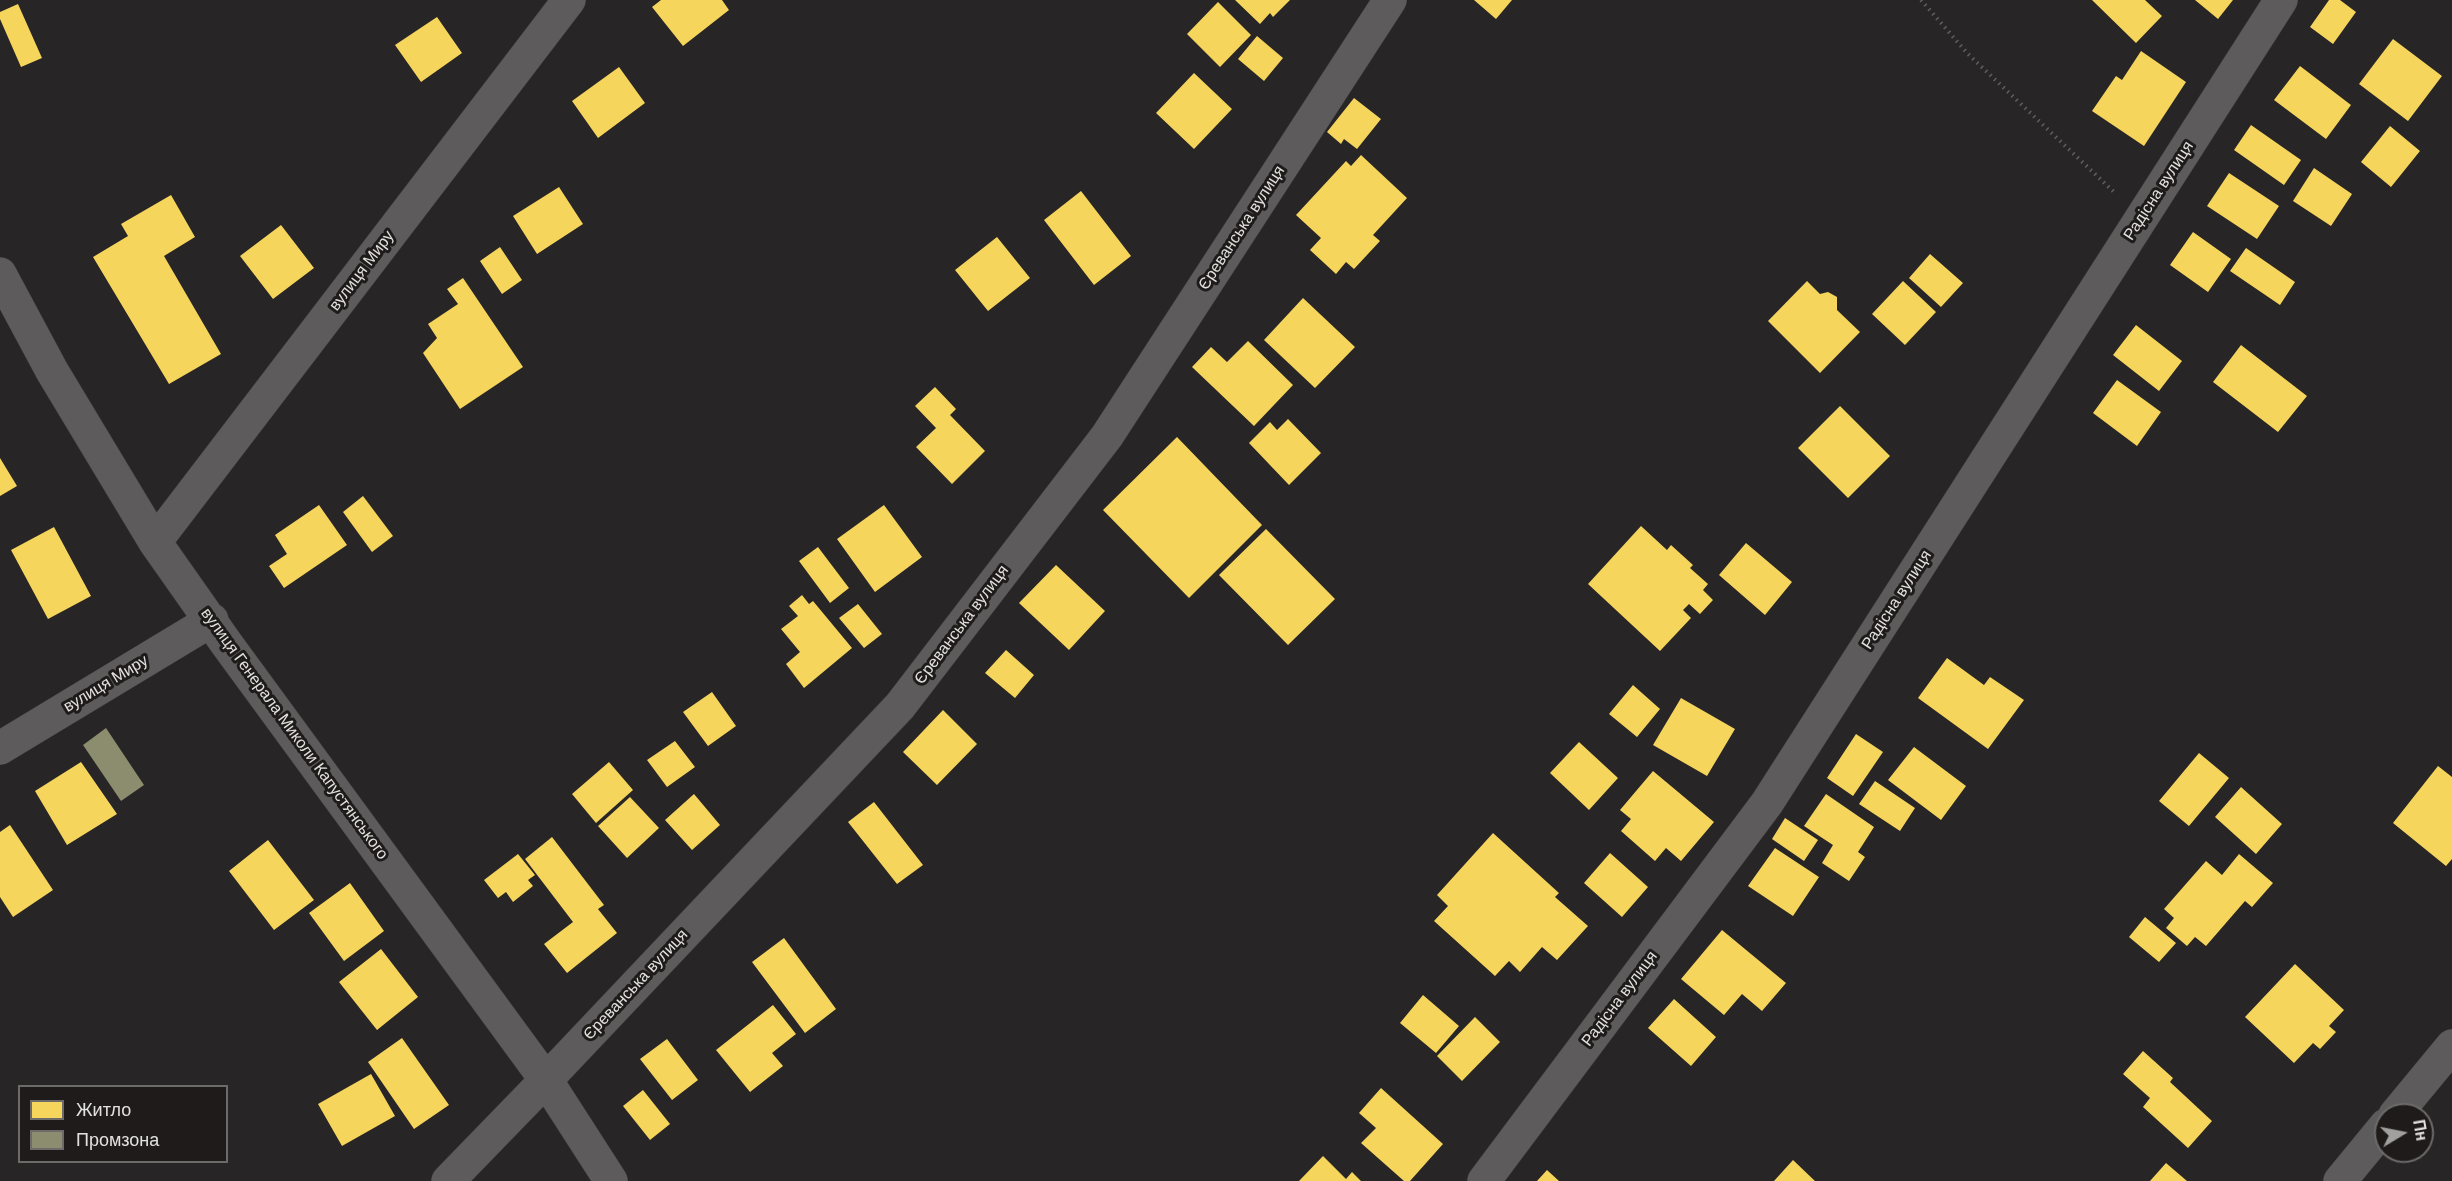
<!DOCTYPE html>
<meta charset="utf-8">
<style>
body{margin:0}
#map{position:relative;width:2452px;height:1181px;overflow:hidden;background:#282526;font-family:Helvetica,sans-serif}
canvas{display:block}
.legend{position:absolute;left:18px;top:1085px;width:210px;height:78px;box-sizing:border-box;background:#1f1b1b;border:2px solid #6d6a6a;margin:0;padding:8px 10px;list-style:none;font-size:18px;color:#e3e0e0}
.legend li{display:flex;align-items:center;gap:12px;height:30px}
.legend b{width:30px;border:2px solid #6d6a6a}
.north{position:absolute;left:2374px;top:1103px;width:60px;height:60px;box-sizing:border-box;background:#1f1b1b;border:2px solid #6d6a6a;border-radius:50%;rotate:80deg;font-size:16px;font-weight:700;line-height:24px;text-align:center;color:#e3e0e0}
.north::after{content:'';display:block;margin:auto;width:21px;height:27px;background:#a29f9f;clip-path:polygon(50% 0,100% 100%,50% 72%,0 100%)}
</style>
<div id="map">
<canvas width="2452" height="1181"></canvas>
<ul class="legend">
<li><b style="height:16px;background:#f6d55c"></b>Житло</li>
<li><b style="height:16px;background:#8c8c6e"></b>Промзона</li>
</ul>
<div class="north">Пн</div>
</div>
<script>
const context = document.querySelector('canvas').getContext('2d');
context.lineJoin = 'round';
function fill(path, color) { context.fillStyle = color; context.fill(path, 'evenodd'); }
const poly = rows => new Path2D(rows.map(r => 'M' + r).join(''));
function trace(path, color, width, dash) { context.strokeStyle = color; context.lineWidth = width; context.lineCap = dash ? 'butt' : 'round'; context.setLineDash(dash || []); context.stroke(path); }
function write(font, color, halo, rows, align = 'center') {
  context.font = font + ' Helvetica,sans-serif'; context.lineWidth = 6; context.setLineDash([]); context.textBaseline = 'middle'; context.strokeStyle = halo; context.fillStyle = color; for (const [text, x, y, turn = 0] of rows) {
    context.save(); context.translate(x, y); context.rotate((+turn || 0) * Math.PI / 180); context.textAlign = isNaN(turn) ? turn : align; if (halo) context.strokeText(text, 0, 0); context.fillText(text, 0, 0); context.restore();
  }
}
fill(poly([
 [661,0,722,0,729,10,683,46,652,7],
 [1235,0,1290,0,1273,17,1270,13,1260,24],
 [1474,0,1512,0,1496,19],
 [2092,0,2145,0,2162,16,2136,43],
 [2195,0,2233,0,2218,19],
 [2329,0,2340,0,2356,12,2333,44,2310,27],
 [1218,2,1251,35,1220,67,1187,34],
 [18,4,42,58,21,67,0,19,0,12],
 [437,17,462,53,421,82,395,45],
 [1257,36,1283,58,1264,81,1238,59],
 [2393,39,2442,76,2408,121,2359,84],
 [2141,51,2186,82,2144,146,2092,111,2116,76,2122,80],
 [2300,66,2351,105,2326,139,2274,100],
 [619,67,645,103,598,138,572,101],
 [1194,73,1232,109,1194,149,1156,113],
 [1354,98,1381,119,1357,149,1344,139,1341,144,1327,132],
 [2251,125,2301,160,2284,185,2234,150],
 [2390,126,2420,151,2391,187,2361,162],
 [1361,155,1407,198,1373,235,1380,241,1354,269,1346,262,1336,274,1310,250,1321,238,1296,215,1346,161,1351,166],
 [2314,168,2352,194,2331,226,2293,201],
 [2229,173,2279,206,2257,239,2207,206],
 [559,187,583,224,537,254,513,216],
 [1081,191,1131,256,1094,285,1044,220],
 [171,195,195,237,164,256,221,354,169,384,93,257,128,236,121,224],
 [281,225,314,268,273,299,240,256],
 [2193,232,2231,259,2208,292,2170,265],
 [997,237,1030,278,988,311,955,270],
 [500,247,522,280,502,294,480,261],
 [2246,248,2295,282,2280,305,2230,271],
 [1930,254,1963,283,1941,307,1909,278],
 [463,278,523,367,460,409,423,353,437,338,428,324,458,304,447,289],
 [1807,281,1820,294,1828,292,1837,297,1837,310,1860,332,1820,373,1768,321],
 [1903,281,1936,312,1905,345,1872,314],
 [1303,298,1355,347,1315,388,1264,340],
 [2136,325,2182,361,2159,391,2113,355],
 [1248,341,1293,385,1254,426,1192,367,1211,347,1227,362],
 [2241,345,2307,396,2278,432,2213,382],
 [2117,380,2161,412,2137,446,2093,413],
 [935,387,956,409,950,415,985,451,952,484,916,447,936,428,915,406],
 [1840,406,1890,456,1848,498,1798,448],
 [1288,419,1321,453,1289,485,1249,443,1270,422,1277,430],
 [1177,437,1262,525,1189,598,1103,510],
 [0,458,17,486,0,496],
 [363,496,393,536,372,552,343,512],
 [319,505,347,545,284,588,269,566,287,554,275,535],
 [884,505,922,557,875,592,837,539],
 [1641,526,1667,550,1671,545,1693,565,1690,568,1708,584,1703,590,1713,600,1700,614,1689,604,1683,610,1691,618,1660,651,1588,584],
 [54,527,91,596,48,619,11,550],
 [1266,529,1335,599,1288,645,1219,575],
 [1746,543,1792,582,1765,615,1719,575],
 [818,547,849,588,830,603,799,561],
 [1056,565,1105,611,1069,650,1019,603],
 [802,595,809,604,813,601,852,648,804,688,786,664,800,652,781,629,798,616,789,606],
 [858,604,882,634,864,648,839,618],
 [1006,650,1034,675,1015,698,985,673],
 [1947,658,1984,685,1990,677,2024,700,1988,749,1918,698],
 [1633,685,1660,709,1637,737,1609,714],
 [712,692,736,726,708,746,683,712],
 [1681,698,1735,729,1707,776,1653,745],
 [943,710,977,744,937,785,903,752],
 [1856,734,1883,752,1853,796,1827,778],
 [675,741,695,767,667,787,647,760],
 [1579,742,1618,778,1589,810,1550,773],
 [1914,747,1966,786,1941,820,1888,780],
 [2199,753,2229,778,2189,826,2159,801],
 [81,762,117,814,67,845,35,791],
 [609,762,633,790,596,823,572,794],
 [2438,766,2452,777,2452,859,2446,866,2393,823],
 [1653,771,1714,822,1681,861,1666,848,1655,861,1621,831,1631,819,1620,810],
 [1875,781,1915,808,1900,831,1859,804],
 [2241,787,2282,824,2256,854,2215,817],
 [694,794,720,825,692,850,665,820],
 [1826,794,1874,827,1858,852,1865,857,1849,881,1822,863,1833,845,1804,826],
 [630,797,659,828,627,858,598,826],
 [874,802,923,865,897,884,848,822],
 [1785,818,1818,840,1804,861,1772,839],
 [10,825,53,890,13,917,0,897,0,832],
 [1493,833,1559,893,1555,897,1588,926,1557,960,1542,947,1520,972,1509,961,1495,976,1434,921,1448,906,1437,895],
 [552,837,604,905,598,909,617,933,567,973,544,944,573,922,525,859],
 [268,840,314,900,274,930,229,871],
 [1775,848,1819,877,1793,916,1748,886],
 [1610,853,1648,887,1622,917,1584,883],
 [518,854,535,875,528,880,533,886,513,902,506,892,498,898,484,880],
 [2239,854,2273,883,2252,907,2245,901,2206,946,2195,937,2187,946,2166,928,2174,918,2164,909,2206,861,2222,875],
 [350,883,384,931,344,961,309,913],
 [2145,917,2176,943,2159,962,2129,937],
 [1722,930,1786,983,1762,1011,1742,994,1724,1015,1681,979],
 [784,938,836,1009,805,1033,752,962],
 [381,949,418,997,377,1030,339,982],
 [2295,964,2344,1010,2329,1026,2336,1032,2320,1049,2313,1043,2294,1063,2245,1017],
 [1423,995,1459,1026,1436,1053,1400,1023],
 [1674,999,1716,1037,1691,1066,1648,1028],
 [773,1005,796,1034,772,1053,783,1066,750,1092,716,1050],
 [1475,1017,1500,1042,1462,1081,1437,1056],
 [402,1038,449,1105,414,1129,368,1062],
 [667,1039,698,1080,672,1100,640,1059],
 [2143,1051,2173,1078,2170,1082,2212,1121,2188,1148,2143,1107,2150,1098,2123,1074],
 [371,1074,395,1116,342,1146,318,1104],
 [1381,1088,1443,1144,1410,1181,1404,1181,1361,1143,1376,1128,1359,1113],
 [643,1090,670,1124,650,1140,623,1106],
 [1323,1156,1346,1179,1352,1172,1361,1181,1299,1181],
 [1793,1160,1815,1181,1774,1181],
 [2166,1163,2187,1181,2150,1181],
 [1547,1170,1559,1181,1537,1181]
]), '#f6d55c');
fill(poly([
 [106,728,144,785,121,801,83,745]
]), '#8c8c6e');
const street = poly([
 [0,274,52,371,155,542,226,643,546,1080,611,1181],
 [155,542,569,0],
 [0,748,212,620],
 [2395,1115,2452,1046],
 [448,1181,546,1080,900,706,1107,436,1390,0],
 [1484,1181,1767,803,2281,0],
 [2340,1181,2386,1125]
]);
trace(street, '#434141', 34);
trace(poly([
 [1921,0,1968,54,2114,192]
]), '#605f5f', 4, [1.5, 4.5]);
trace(street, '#5e5b5c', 33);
write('16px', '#e3e0e0', '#1f1b1b', [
 ["Радісна вулиця",2159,191,-57],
 ["Єреванська вулиця",1242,228,-57],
 ["вулиця Миру",362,271,-53],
 ["Радісна вулиця",1897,600,-57],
 ["Єреванська вулиця",962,625,-53],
 ["вулиця Миру",106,684,-31],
 ["вулиця Генерала Миколи Капустянського",294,734,54],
 ["Єреванська вулиця",636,985,-47],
 ["Радісна вулиця",1620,999,-53]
]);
</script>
